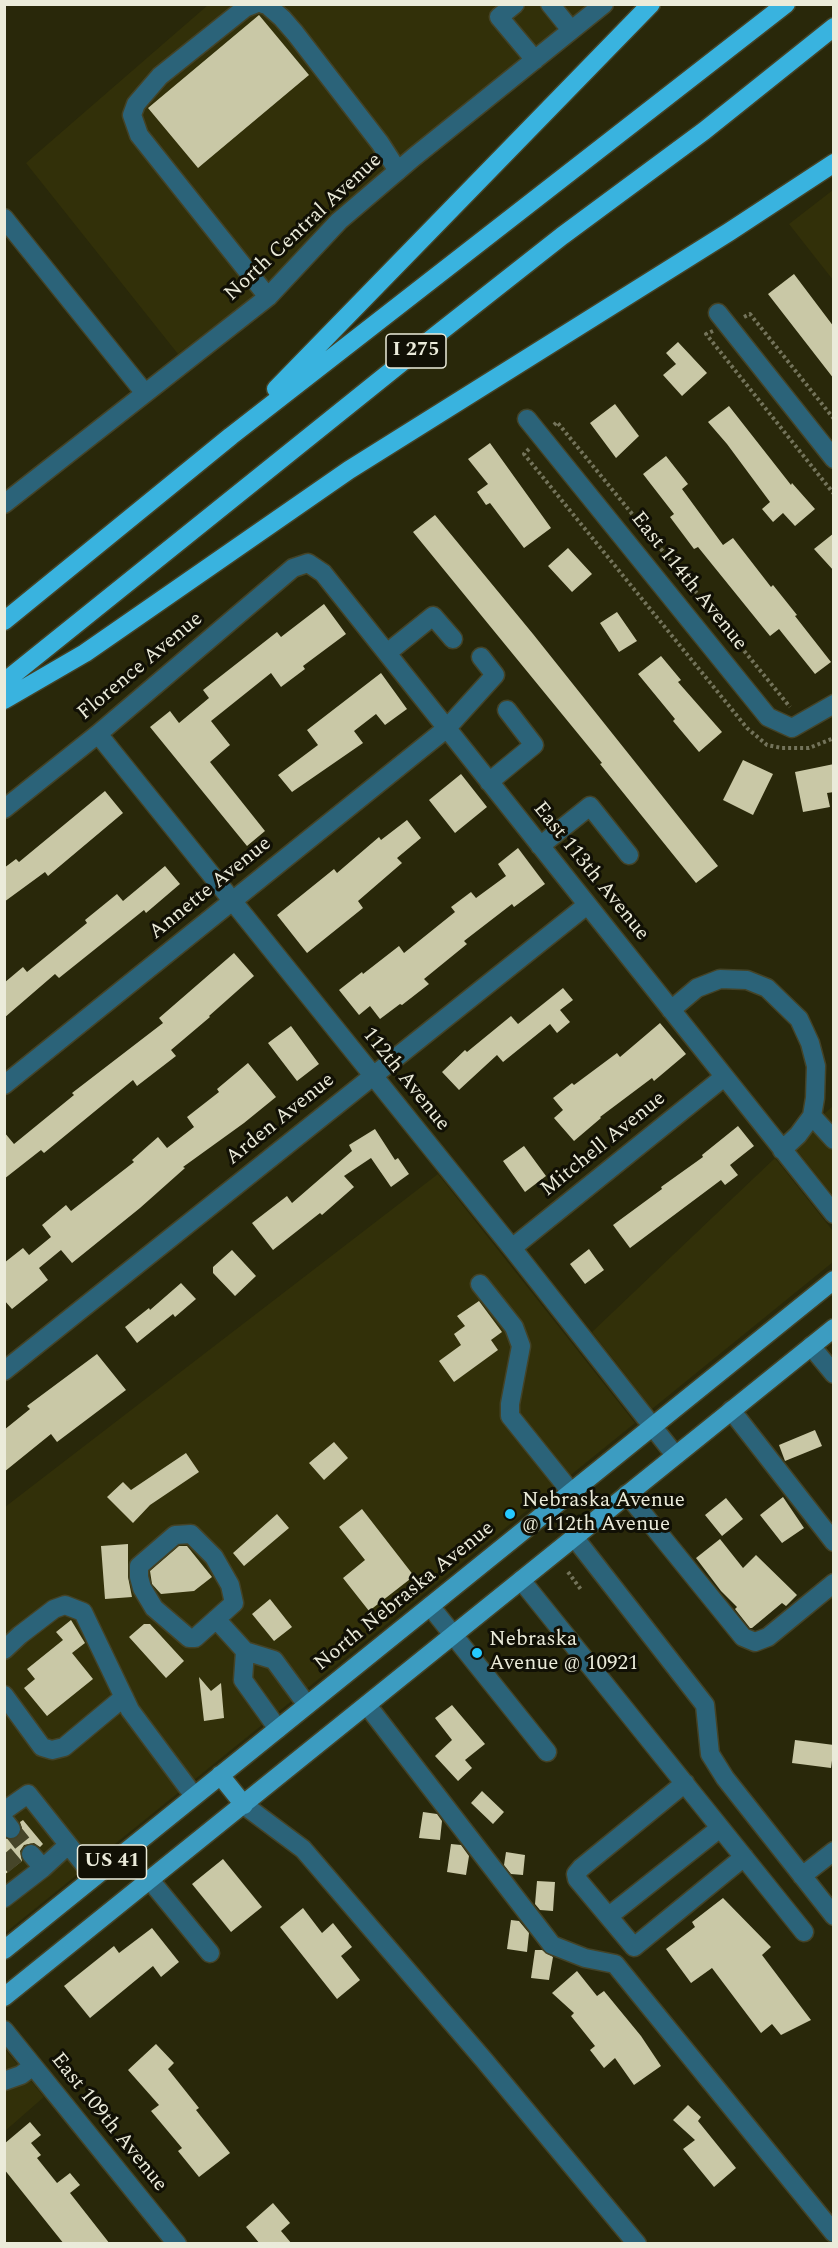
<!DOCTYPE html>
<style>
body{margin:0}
#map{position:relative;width:838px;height:2248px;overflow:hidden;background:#29280a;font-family:Spectral,serif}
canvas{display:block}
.frame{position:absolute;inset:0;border:6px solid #ebebda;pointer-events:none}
</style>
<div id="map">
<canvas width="838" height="2248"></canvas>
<div class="frame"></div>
</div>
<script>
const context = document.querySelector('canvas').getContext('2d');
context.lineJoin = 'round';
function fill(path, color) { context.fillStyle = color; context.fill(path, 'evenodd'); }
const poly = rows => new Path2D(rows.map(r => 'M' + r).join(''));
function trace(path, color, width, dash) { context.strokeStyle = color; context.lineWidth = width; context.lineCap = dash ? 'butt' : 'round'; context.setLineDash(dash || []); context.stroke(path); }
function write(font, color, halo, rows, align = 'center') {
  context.font = font + ' Spectral,serif'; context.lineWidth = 6; context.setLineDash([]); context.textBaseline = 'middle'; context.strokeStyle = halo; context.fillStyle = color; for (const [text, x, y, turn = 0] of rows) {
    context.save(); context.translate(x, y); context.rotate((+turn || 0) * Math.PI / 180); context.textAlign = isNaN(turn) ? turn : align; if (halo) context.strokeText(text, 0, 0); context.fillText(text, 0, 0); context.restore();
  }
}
fill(poly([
 [208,5,588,5,331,214,262,290,178,354,26,163],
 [833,190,833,280,789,224],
 [833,1106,833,1196,791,1143],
 [775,1158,833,1231,833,1262,652,1409,592,1332],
 [438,1174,635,1423,5,1933,5,1507],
 [4,2048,44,2097,5,2131,4,2131]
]), '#323009');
fill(poly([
 [259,15,309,75,198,168,148,108],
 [794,274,834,327,834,379,768,294],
 [678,342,707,373,682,396,663,375,676,364,666,353],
 [615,404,639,436,616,458,590,423],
 [729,406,791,485,792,483,815,509,795,526,783,513,773,522,762,509,770,502,727,444,708,422],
 [490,443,551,528,524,548,490,503,486,505,477,492,488,484,468,459],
 [666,456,688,484,682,489,723,545,733,538,771,587,773,585,797,615,795,616,831,662,815,674,779,629,770,636,698,547,694,549,670,517,674,514,643,474],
 [435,515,533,634,718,866,696,883,600,764,602,763,413,532],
 [834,533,834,571,814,549],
 [568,548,592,574,572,592,548,566],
 [324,604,346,634,303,666,305,669,281,687,271,673,211,721,230,745,210,762,265,831,247,846,150,727,170,711,179,723,209,698,203,690,277,632,281,637],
 [617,612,637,641,619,652,600,623],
 [661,656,681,680,678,682,722,732,699,752,673,721,675,719,638,674],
 [381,673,407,709,385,725,376,714,354,731,363,743,292,792,278,775,318,745,307,730],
 [743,760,773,774,753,815,723,800],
 [834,764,834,792,827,793,830,807,803,812,795,772],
 [461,774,487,807,455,833,429,800],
 [105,791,123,813,48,876,45,872,4,902,4,868,16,859,19,862],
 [407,820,421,838,397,858,402,863,358,901,363,908,307,953,277,915,334,869,337,873,379,837,381,840],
 [518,848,545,884,514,907,512,904,464,941,467,944,424,979,429,984,402,1005,400,1004,380,1019,370,1006,359,1015,339,990,362,972,363,974,399,946,404,953,455,912,451,907,471,892,476,898,506,876,498,864],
 [165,866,180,884,146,913,144,910,59,978,55,974,4,1018,4,983,23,967,27,972,87,923,85,920,117,894,123,901],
 [234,953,254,976,209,1016,210,1017,171,1050,176,1056,137,1086,133,1080,44,1153,41,1150,4,1179,4,1132,14,1144,74,1095,72,1093,163,1023,159,1018],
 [563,988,573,1000,560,1010,570,1022,557,1033,550,1024,503,1062,497,1055,459,1090,442,1072,465,1050,467,1052,511,1016,518,1024],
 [660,1023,686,1054,654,1081,652,1078,600,1117,601,1118,574,1141,554,1118,563,1110,553,1098,572,1083,574,1085,617,1053,620,1057],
 [291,1026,319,1064,297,1081,268,1043],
 [248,1063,276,1097,244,1123,183,1167,185,1168,140,1208,72,1263,61,1250,39,1268,48,1280,12,1309,4,1300,4,1263,23,1248,29,1255,51,1237,42,1225,66,1205,71,1211,134,1162,132,1160,158,1137,167,1148,194,1127,187,1117,219,1092,217,1089],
 [738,1126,754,1146,730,1165,738,1175,725,1185,721,1180,630,1248,613,1225,662,1189,661,1187,703,1157,702,1155],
 [375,1129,395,1160,398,1158,409,1174,391,1187,371,1158,344,1176,354,1187,322,1215,320,1213,273,1250,252,1223,287,1196,292,1203,352,1151,349,1145],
 [524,1146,546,1176,525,1192,503,1161],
 [589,1249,604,1270,585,1284,570,1264],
 [232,1250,256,1276,235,1296,213,1273,213,1267],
 [181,1283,196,1299,175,1317,173,1314,137,1343,125,1327,149,1308,150,1310],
 [479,1301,502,1332,491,1340,498,1350,454,1382,439,1361,461,1345,454,1334,465,1326,457,1316],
 [97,1354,126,1390,57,1442,51,1434,4,1472,4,1430,30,1409,27,1406],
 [815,1430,822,1446,785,1461,779,1445],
 [334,1442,348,1458,324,1480,309,1463],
 [186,1453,199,1472,150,1505,133,1523,107,1497,123,1482,131,1490],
 [783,1497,804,1528,782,1543,760,1515],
 [726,1498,743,1519,722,1536,705,1515],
 [362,1509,414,1576,369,1611,343,1578,365,1560,339,1527],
 [277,1514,289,1528,244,1566,233,1553],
 [720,1539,743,1568,756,1555,797,1595,786,1606,782,1603,752,1628,750,1628,735,1609,737,1607,721,1591,696,1558],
 [128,1544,128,1577,132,1597,105,1599,101,1546],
 [179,1546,187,1546,212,1577,194,1591,161,1594,152,1584,150,1571],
 [270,1599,292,1627,274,1641,252,1614],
 [71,1620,85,1643,72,1653,93,1679,47,1716,24,1688,35,1679,27,1669,63,1640,56,1632],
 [144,1624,150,1624,184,1661,166,1678,129,1637],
 [199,1677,211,1691,221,1683,224,1718,204,1721],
 [452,1705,485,1744,465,1760,472,1768,458,1781,435,1756,452,1740,435,1718],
 [795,1740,834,1745,831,1768,792,1763],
 [482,1791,504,1812,493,1824,471,1803],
 [423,1812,437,1814,442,1821,440,1840,419,1838],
 [23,1820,43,1844,40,1847,34,1843,24,1845,20,1851,22,1861,4,1875,4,1838,12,1840,18,1837,22,1828,20,1822],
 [451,1844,461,1845,469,1856,466,1875,447,1872],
 [506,1852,525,1855,523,1875,511,1874,504,1865],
 [223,1859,262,1907,231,1932,192,1884],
 [537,1881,555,1882,553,1911,540,1910,535,1904],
 [723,1898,771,1947,762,1955,811,2020,781,2035,772,2024,761,2033,712,1968,691,1983,666,1949,695,1927,692,1922],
 [303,1908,322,1933,333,1923,352,1947,341,1956,360,1980,337,1999,280,1927],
 [511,1920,519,1921,529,1933,527,1952,507,1949],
 [152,1928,179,1962,161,1977,153,1966,90,2018,64,1986,114,1946,119,1953],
 [535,1950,542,1950,553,1957,549,1980,531,1978],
 [577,1971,597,1996,604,1991,641,2036,661,2066,634,2085,615,2058,604,2068,590,2050,595,2046,571,2016,574,2013,552,1993],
 [156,2044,174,2063,168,2069,199,2108,196,2110,230,2153,199,2177,178,2151,182,2148,151,2111,159,2105,128,2070],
 [688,2105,701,2117,698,2121,736,2168,714,2187,683,2149,695,2140,673,2120],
 [30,2122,41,2135,31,2143,41,2155,37,2158,57,2183,70,2173,80,2185,70,2193,110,2244,64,2244,4,2169,4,2144],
 [273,2203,290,2223,281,2231,292,2244,260,2244,246,2227]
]), '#c9c8a6');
trace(poly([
 [11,1829,31,1854],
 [4,1854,15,1867]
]), '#464529', 18, [18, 9]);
const minor = poly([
 [255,4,245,8,160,76,136,104,132,115,139,135,268,297],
 [263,4,267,5,282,18,295,33,380,143,398,171],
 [515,4,499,17,535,60],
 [550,4,571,30],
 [4,218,144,392],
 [718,313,834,459],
 [527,419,768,717,792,728,834,704],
 [4,504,268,297,339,221,414,157,604,4],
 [387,653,433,616,453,639],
 [98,734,512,1248,675,1455],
 [489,782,534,745,507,710],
 [4,809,98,734,293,568,308,563,323,573,834,1214],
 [540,846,590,806,629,855],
 [671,1010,697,988,720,979,747,980,767,988,799,1019,810,1043,816,1066,815,1098,812,1116,798,1135,782,1150],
 [4,1085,447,728,495,675,481,657],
 [812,1116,834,1140],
 [512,1248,724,1077],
 [480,1284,514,1327,521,1346,510,1404,510,1416,571,1492],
 [811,1346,834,1374],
 [4,1371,587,905],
 [731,1410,834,1542],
 [627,1494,743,1637,755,1642,768,1637,834,1583],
 [191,1534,214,1557,230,1585,234,1603,195,1638,189,1638,154,1608,142,1588,139,1577,139,1566,175,1535,191,1534],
 [574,1537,705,1705,710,1754,725,1778,834,1916],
 [521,1580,804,1932],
 [430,1606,547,1752],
 [216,1619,245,1651],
 [4,1650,20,1635,54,1609,65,1605,83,1612,130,1710,194,1796],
 [4,1695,42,1747,52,1750,64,1747,124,1697],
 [367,1705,552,1945,585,1958,615,1964,834,2233],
 [278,1729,243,1680,245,1651,274,1660,307,1705],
 [685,1783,581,1868,576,1874,577,1879,634,1947,744,1857],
 [244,1805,303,1849,484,2060,637,2244],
 [4,1811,28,1794,94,1877],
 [4,1820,11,1829],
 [31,1854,43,1868],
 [802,1876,834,1851],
 [150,1880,210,1953],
 [4,1898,43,1868,68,1845],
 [609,1916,720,1828],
 [4,2030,177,2244],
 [4,2081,21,2075,33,2066]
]);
const major = poly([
 [220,1775,244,1805],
 [4,1950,834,1280],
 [4,1997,834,1328]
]);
const highway = poly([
 [276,389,651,4],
 [4,621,231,436,786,4],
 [4,682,421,347,562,236,704,131,834,27],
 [4,700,85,653,349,470,729,232,834,163]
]);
trace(minor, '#444327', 21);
trace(major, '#444327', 21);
trace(highway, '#444327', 21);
trace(poly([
 [744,317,750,314,834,419],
 [713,331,706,334,834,494],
 [554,425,557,422,790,707],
 [529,449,524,454,747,728,767,745,782,748,809,748,834,738],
 [568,1572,582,1591]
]), '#73735a', 4, [3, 3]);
trace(minor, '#2b6379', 18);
trace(major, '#3c9cc1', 18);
trace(highway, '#39b3df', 18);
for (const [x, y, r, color] of [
 [510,1514,6,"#25c9fe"],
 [477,1653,6,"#25c9fe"]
]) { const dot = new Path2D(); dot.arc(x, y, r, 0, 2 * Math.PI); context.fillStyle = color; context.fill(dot); trace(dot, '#111005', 2); }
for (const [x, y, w] of [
 [416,351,60],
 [112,1862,69]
]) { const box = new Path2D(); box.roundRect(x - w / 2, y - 17, w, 34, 4.5); context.fillStyle = '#111005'; context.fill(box); trace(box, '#ebebda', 1.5); }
write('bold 20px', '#ebebda', null, [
 ["I 275",416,351],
 ["US 41",112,1862]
]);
write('21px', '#ebebda', '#111005', [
 ["North Central Avenue",304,228,-43],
 ["East 114th Avenue",688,582,51],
 ["Florence Avenue",141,667,-40],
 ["East 113th Avenue",590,872,51],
 ["Annette Avenue",211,889,-39],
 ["112th Avenue",405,1080,51],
 ["Arden Avenue",281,1120,-39],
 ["Mitchell Avenue",604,1145,-39],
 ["North Nebraska Avenue",405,1597,-39],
 ["East 109th Avenue",108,2123,51]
]);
write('21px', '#ebebda', '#111005', [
 ["Nebraska Avenue",522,1502],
 ["@ 112th Avenue",522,1526],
 ["Nebraska",489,1641],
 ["Avenue @ 10921",489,1665]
], 'left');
</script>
